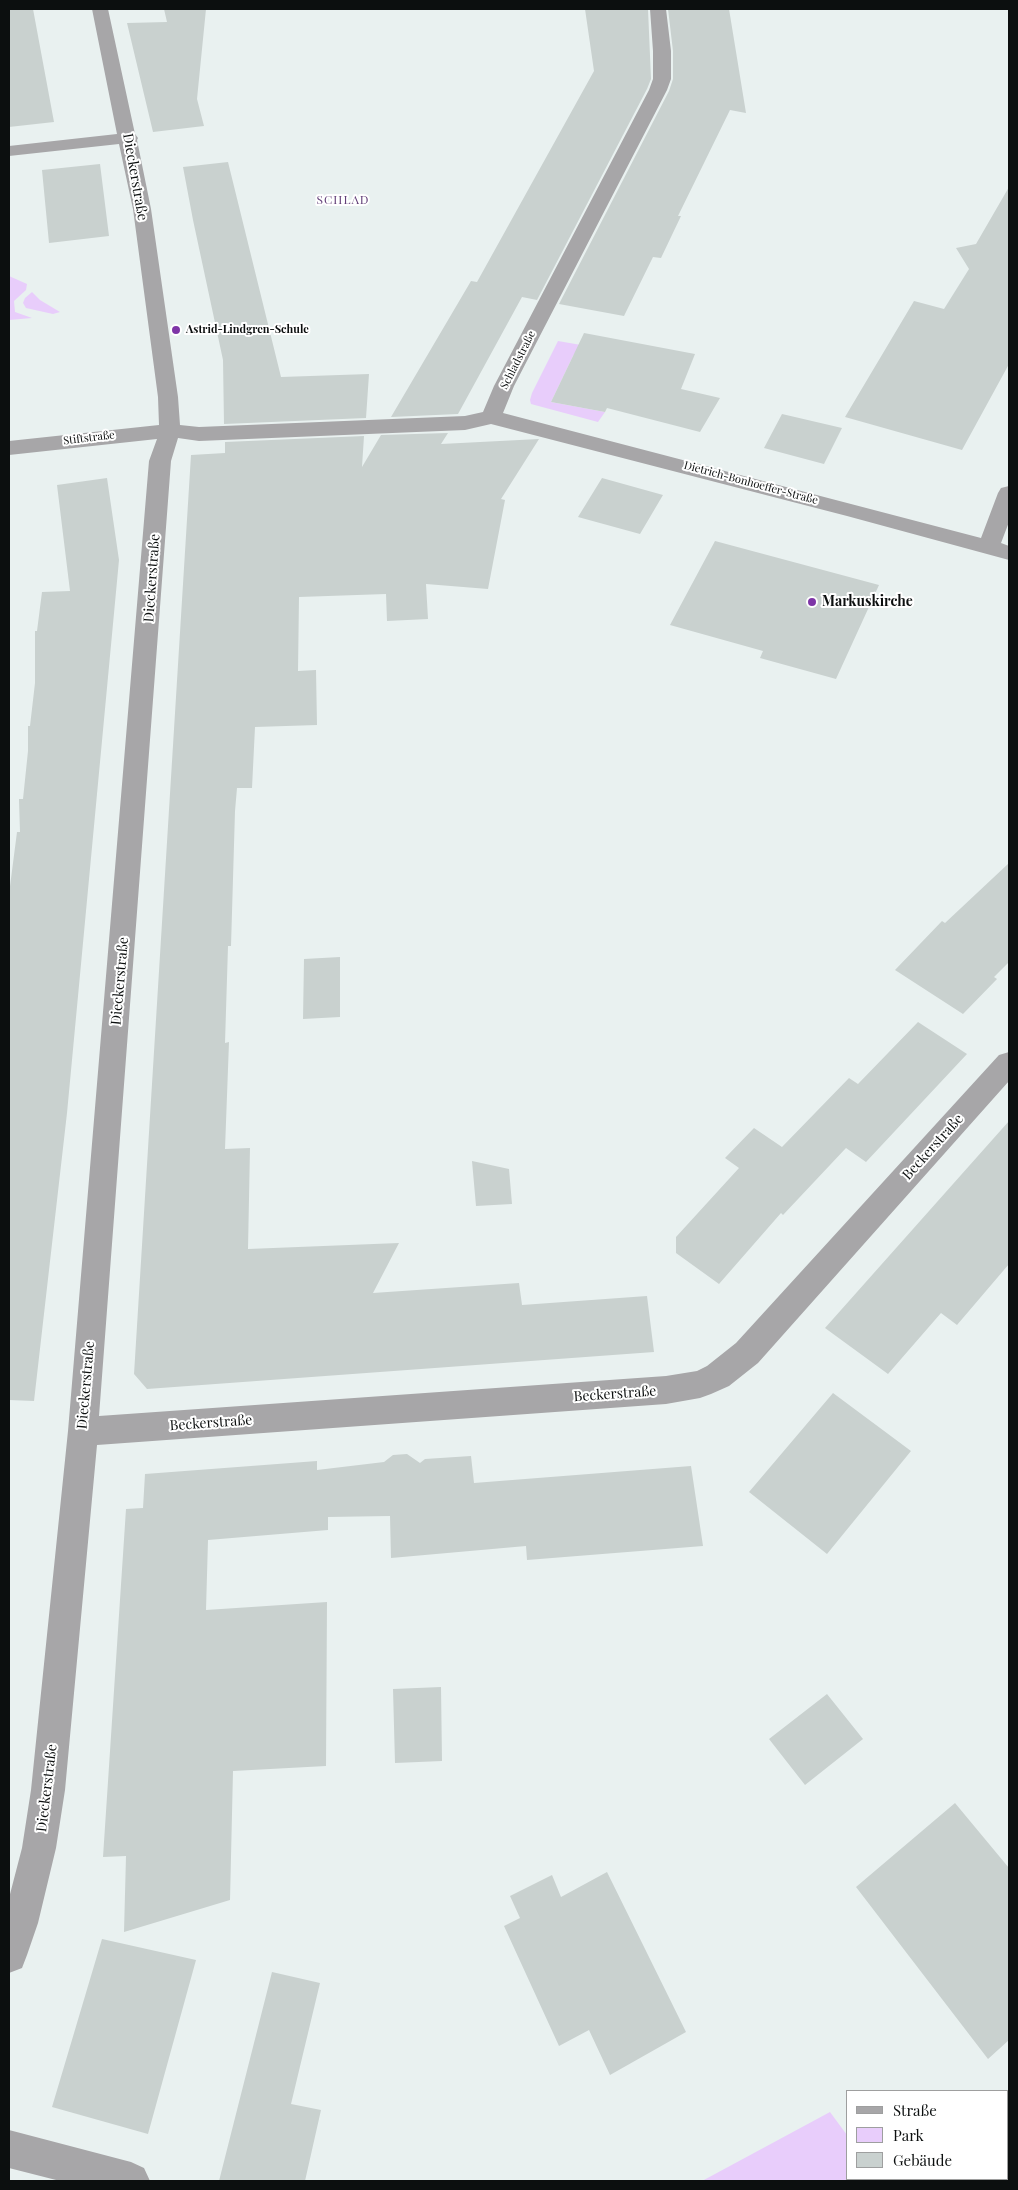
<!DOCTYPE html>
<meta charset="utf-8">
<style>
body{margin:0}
#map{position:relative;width:1018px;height:2190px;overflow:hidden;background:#e9f1f0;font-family:"Playfair Display",serif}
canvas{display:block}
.frame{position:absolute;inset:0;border:10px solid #0c0f0f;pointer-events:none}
.legend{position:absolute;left:846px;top:2090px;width:162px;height:90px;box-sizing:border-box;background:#fff;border:1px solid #9e9f9f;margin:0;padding:6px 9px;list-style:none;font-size:15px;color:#0c0f0f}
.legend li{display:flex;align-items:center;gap:10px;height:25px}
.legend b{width:25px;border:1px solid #9e9f9f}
</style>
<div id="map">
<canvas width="1018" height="2190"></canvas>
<div class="frame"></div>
<ul class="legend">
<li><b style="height:6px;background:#a7a6a8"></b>Straße</li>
<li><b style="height:14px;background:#e8cdfb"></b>Park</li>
<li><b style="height:14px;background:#c9d1cf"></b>Gebäude</li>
</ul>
</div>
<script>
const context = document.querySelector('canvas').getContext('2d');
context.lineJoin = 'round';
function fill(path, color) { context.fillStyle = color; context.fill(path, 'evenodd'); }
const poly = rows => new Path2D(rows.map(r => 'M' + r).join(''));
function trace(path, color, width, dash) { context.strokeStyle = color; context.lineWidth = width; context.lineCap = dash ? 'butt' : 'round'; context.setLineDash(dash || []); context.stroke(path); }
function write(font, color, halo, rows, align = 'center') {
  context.font = font + ' "Playfair Display",serif'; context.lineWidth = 4; context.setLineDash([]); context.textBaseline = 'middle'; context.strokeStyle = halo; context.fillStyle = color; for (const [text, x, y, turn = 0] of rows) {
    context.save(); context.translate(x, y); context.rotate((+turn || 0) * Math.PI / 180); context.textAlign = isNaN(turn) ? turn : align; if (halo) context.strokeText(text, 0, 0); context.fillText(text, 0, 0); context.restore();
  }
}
fill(poly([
 [9,276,27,284,26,290,14,301,15,312,32,318,9,320],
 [32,292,40,300,60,312,53,314,26,308,23,303,25,298],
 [558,341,581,345,573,356,551,402,605,412,598,422,531,404,530,400,532,393],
 [830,2112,847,2135,847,2179,878,2179,880,2181,702,2181]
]), '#e8cdfb');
fill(poly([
 [9,9,33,9,54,122,9,127],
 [164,9,206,9,197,99,204,126,153,132,127,23,167,22],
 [585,9,648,9,651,79,647,89,537,300,522,297,458,414,391,417,471,281,477,282,594,71],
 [668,9,729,9,746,113,730,110,678,216,681,216,661,258,653,257,624,316,559,304,669,91,673,79,673,51],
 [228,162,281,377,369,374,366,418,224,424,223,360,193,220,183,167],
 [100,164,109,236,49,243,42,170],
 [1009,187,1009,364,962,450,845,417,914,301,944,309,969,269,956,248,976,244],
 [584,333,695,354,681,389,720,398,700,432,607,408,605,412,551,402],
 [782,414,842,428,824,464,764,448],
 [448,433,441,444,539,439,501,499,505,500,488,589,426,584,428,619,387,621,386,594,299,597,298,671,316,670,317,725,255,727,252,788,237,788,235,811,231,946,228,946,225,1043,229,1042,225,1149,250,1148,248,1249,399,1243,373,1293,519,1283,522,1305,647,1296,654,1352,147,1389,134,1374,191,455,225,453,225,442,364,436,362,467,381,435],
 [107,478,119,560,67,1113,34,1401,9,1400,9,894,17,832,20,832,19,799,23,799,28,751,28,726,30,726,35,683,35,631,37,631,42,592,70,591,57,485],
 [602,478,663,495,640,534,578,517],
 [715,541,879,585,836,679,760,658,763,651,670,625],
 [1009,863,1009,962,994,977,997,979,963,1014,895,970,942,921,945,923],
 [340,957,340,1017,303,1019,304,959],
 [918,1022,967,1054,866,1162,846,1148,783,1215,781,1213,719,1284,676,1253,676,1237,739,1168,725,1158,754,1128,782,1147,849,1078,858,1084],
 [1009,1121,1009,1264,957,1325,941,1313,888,1374,825,1328],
 [472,1161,509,1169,512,1204,476,1206],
 [833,1393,911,1451,827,1554,749,1492],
 [407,1454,420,1463,425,1459,471,1456,474,1483,691,1466,703,1546,527,1560,526,1546,391,1558,390,1516,328,1517,328,1530,208,1540,206,1610,327,1602,326,1766,233,1771,230,1900,124,1932,126,1856,103,1857,126,1509,143,1508,145,1474,317,1461,317,1470,384,1462,393,1455],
 [441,1687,442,1761,395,1763,393,1689],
 [827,1694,863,1739,805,1785,769,1739],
 [955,1803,1009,1868,1009,2040,988,2059,856,1887],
 [607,1872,686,2032,610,2075,589,2030,559,2046,504,1926,520,1918,510,1896,552,1875,561,1897],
 [102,1939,196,1960,148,2134,52,2107],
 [272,1972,320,1983,291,2104,321,2110,305,2181,219,2181]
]), '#c9d1cf');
fill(poly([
 [92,9,108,9,135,134,138,138,137,140,151,209,178,397,180,425,199,427,465,416,483,412,494,386,649,90,653,79,653,51,650,9,666,9,671,51,671,79,667,90,514,386,503,413,981,538,998,493,1001,488,1009,486,1009,522,1001,543,1009,546,1009,560,847,516,491,424,465,430,199,441,178,438,171,461,99,1416,666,1376,697,1371,707,1366,736,1343,999,1055,1009,1052,1009,1081,758,1363,729,1386,711,1394,700,1398,666,1404,97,1445,65,1790,56,1848,38,1923,27,1955,22,1968,9,1973,9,1898,22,1848,31,1790,68,1431,149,461,157,439,9,455,9,441,159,425,158,397,133,209,119,144,9,156,9,146,117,134,92,9],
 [9,2130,131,2162,144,2168,150,2181,60,2181,9,2168,9,2130]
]), '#a7a6a8');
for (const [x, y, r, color] of [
 [176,330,5,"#7e35a7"],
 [812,602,5,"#7e35a7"]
]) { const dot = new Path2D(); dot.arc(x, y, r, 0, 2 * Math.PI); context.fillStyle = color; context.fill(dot); trace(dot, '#fff', 2); }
write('bold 11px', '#0c0f0f', '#fff', [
 ["Astrid-Lindgren-Schule",186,330]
], 'left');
write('11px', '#0c0f0f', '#fff', [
 ["Schladstraße",518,360,-63],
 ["Stiftstraße",89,438,-7],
 ["Dietrich-Bonhoeffer-Straße",751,483,15]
]);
context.letterSpacing = '1px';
write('12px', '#623e78', '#fff', [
 ["SCHLAD",343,200]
]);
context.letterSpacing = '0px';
write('14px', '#0c0f0f', '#fff', [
 ["Dieckerstraße",135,177,80],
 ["Dieckerstraße",152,578,-86],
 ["Dieckerstraße",120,981,-85],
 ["Beckerstraße",933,1147,-48],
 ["Dieckerstraße",86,1385,-85],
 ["Beckerstraße",615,1394,-4],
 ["Beckerstraße",211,1423,-4],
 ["Dieckerstraße",47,1788,-83]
]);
write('bold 14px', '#0c0f0f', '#fff', [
 ["Markuskirche",822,602]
], 'left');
</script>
